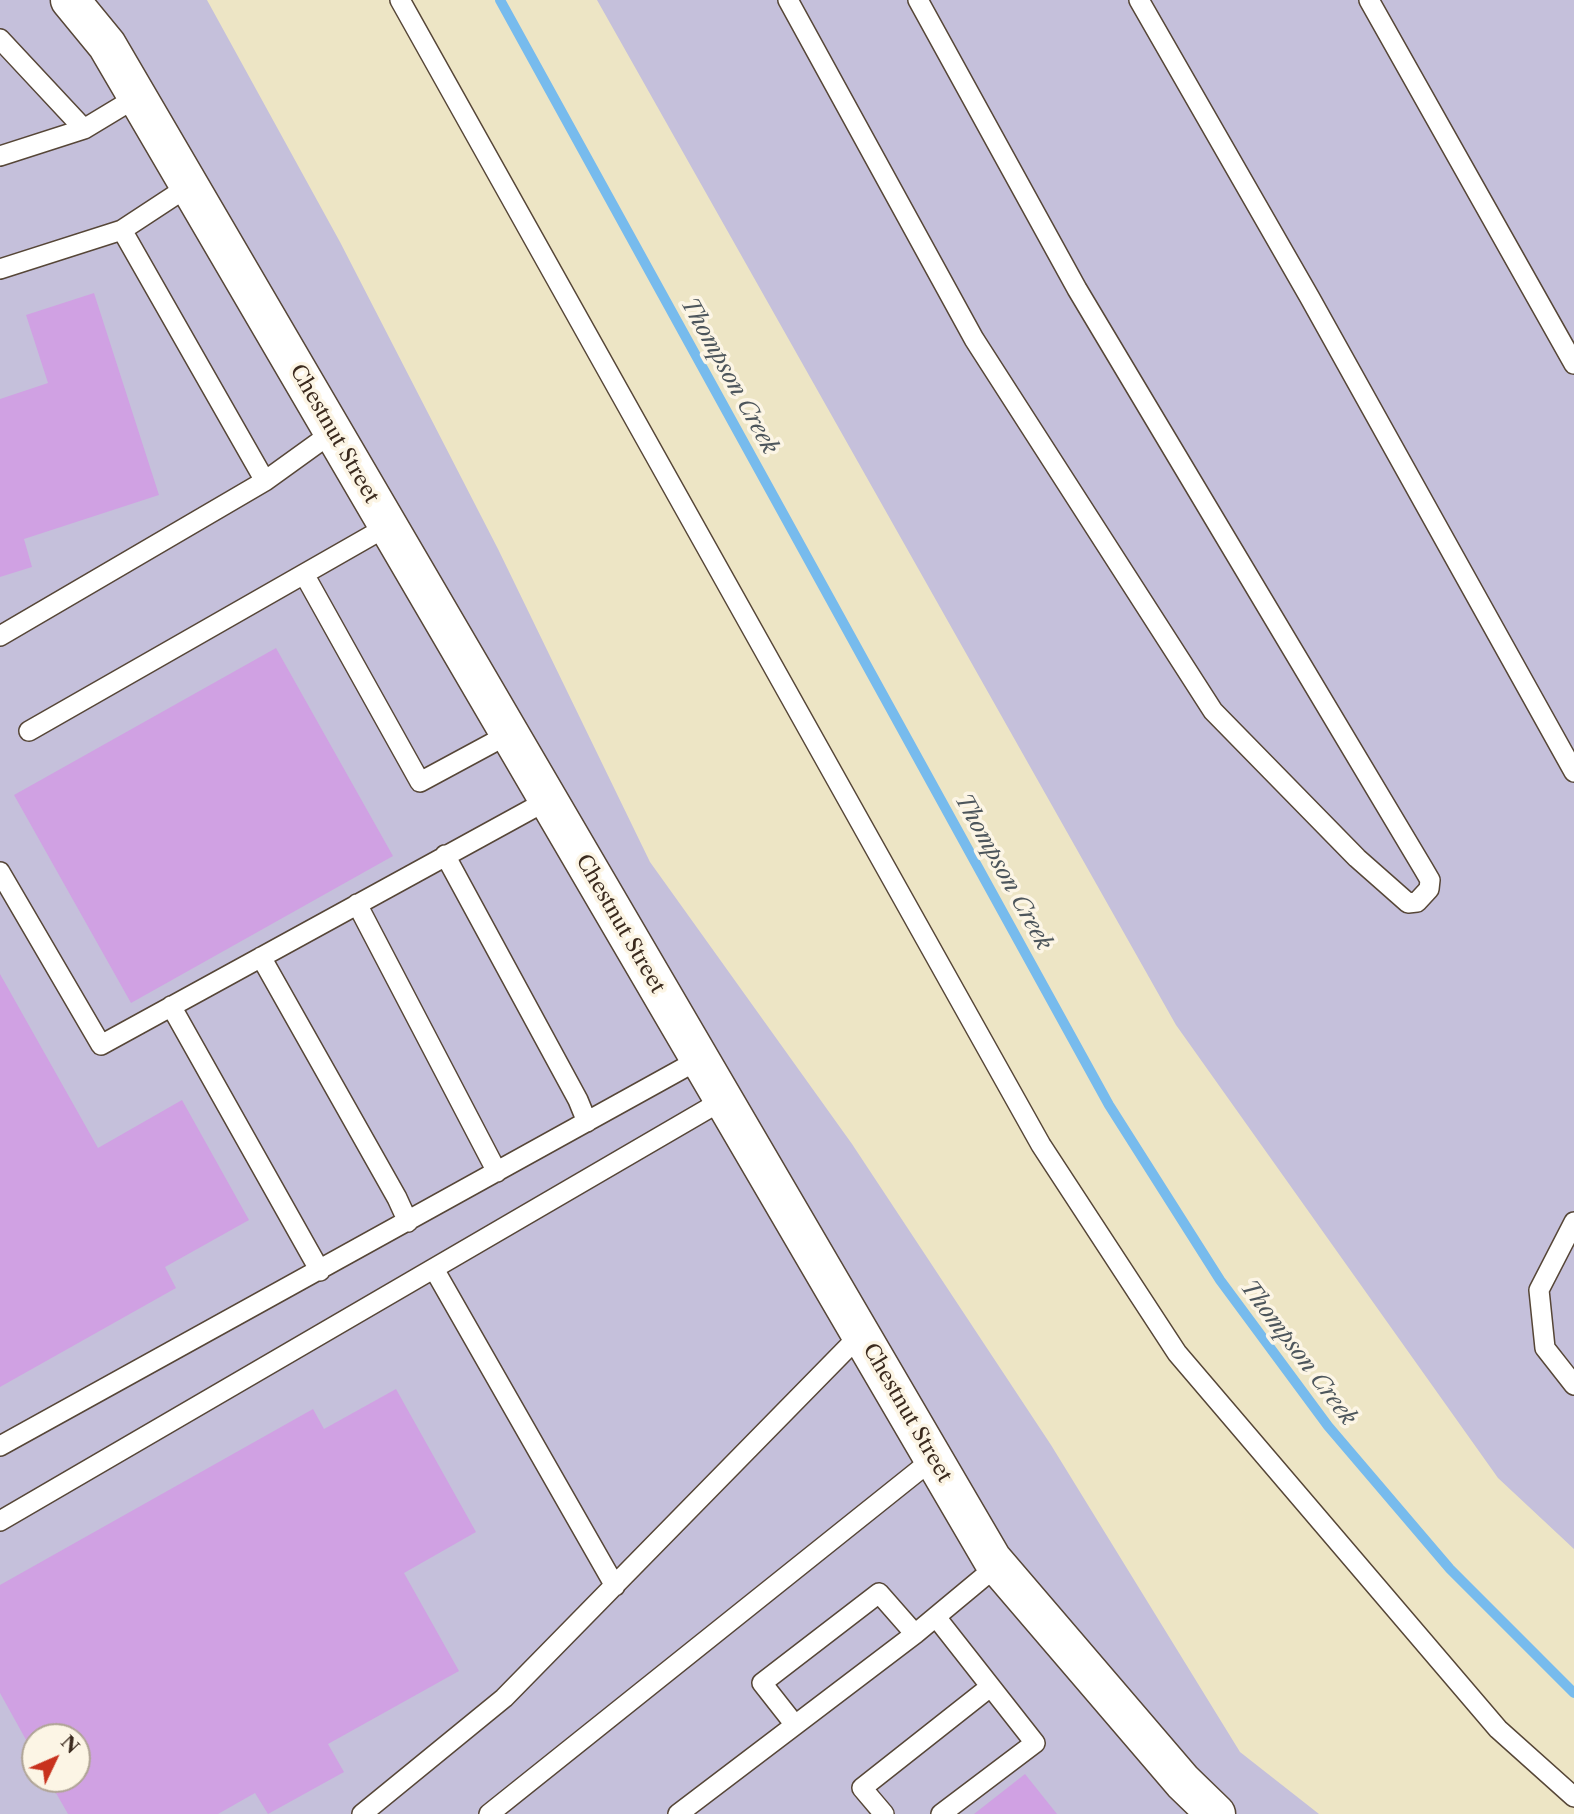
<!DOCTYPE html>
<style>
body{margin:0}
#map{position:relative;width:1574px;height:1814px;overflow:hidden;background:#ede5c5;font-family:"Libre Caslon Text",serif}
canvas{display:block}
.north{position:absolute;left:21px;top:1723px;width:70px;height:70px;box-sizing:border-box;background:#fcf5e5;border:2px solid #afa495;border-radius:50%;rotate:46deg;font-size:19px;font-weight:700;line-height:28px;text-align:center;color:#3b2a1e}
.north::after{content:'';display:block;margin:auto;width:24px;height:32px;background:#c8321e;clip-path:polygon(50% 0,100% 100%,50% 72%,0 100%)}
</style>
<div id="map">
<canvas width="1574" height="1814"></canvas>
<div class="north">N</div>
</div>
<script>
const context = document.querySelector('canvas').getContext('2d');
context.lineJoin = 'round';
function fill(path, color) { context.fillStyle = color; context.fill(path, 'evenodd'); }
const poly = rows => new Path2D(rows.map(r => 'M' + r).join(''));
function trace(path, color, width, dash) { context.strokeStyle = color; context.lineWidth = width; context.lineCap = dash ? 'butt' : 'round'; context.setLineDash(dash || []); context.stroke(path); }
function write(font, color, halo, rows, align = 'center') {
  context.font = font + ' "Libre Caslon Text",serif'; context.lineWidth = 7; context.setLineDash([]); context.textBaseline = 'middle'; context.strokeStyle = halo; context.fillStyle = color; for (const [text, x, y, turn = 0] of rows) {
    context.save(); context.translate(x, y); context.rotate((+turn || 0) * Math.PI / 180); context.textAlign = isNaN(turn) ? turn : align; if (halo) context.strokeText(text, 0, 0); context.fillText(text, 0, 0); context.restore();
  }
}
fill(poly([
 [0,0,207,0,340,242,498,549,650,862,852,1144,1051,1445,1240,1752,1319,1814,0,1814],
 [35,1737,77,1737,77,1779,35,1779],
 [597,0,1574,0,1574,1549,1498,1478,1176,1025]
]), '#c5c0db');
trace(poly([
 [500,0,1109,1105,1220,1280,1328,1426,1450,1569,1574,1693]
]), '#77bbed', 10);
fill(poly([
 [94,293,159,495,24,539,32,567,0,577,0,399,48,383,26,315],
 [276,648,393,856,131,1003,14,795],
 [0,974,98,1148,182,1100,249,1220,165,1267,176,1288,0,1387],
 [396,1389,476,1532,404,1573,459,1671,328,1744,344,1772,268,1814,255,1793,218,1814,68,1814,48,1779,77,1779,77,1737,35,1737,35,1756,0,1693,0,1585,313,1409,324,1429],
 [1025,1774,1057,1814,974,1814]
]), '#d0a1e3');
const lane = poly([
 [400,0,1041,1145,1177,1353,1498,1729,1574,1797],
 [788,0,974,339,1213,711,1357,858,1408,903,1417,902,1429,889,1430,880,1423,868,1077,289,918,0],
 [1139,0,1310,298,1574,772],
 [1369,0,1574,364],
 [0,39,84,129],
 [0,156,84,129,137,97],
 [122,230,265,481],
 [0,269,122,230,189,186],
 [304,574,420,782,509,734],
 [0,636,265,481,333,432],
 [29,731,388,526],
 [445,855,578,1100,587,1122],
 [0,872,101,1045,548,800],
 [357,904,497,1172],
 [261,957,397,1198,408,1222],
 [171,1006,320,1271],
 [1574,1222,1539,1290,1545,1348,1574,1385],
 [434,1269,615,1586],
 [0,1446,700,1059],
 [0,1521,723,1100],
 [936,1617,1035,1743,941,1814],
 [795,1725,762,1683,879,1593,915,1634],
 [362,1814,504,1698,861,1334],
 [489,1814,933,1459],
 [678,1814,915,1634,998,1565],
 [884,1814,862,1788,990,1687]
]);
const street = poly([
 [70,0,107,45,992,1559,1183,1782,1216,1814]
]);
trace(lane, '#564637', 22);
trace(street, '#564637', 41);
trace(lane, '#fff', 19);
trace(street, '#fff', 38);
write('21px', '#3b2a1e', '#fcf5e5', [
 ["Chestnut Street",334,434,60],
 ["Chestnut Street",620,924,60],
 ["Chestnut Street",907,1413,60]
]);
write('italic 23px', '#4d565c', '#fcf5e5', [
 ["Thompson Creek",729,376,61],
 ["Thompson Creek",1003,872,61],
 ["Thompson Creek",1298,1353,53]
]);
</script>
